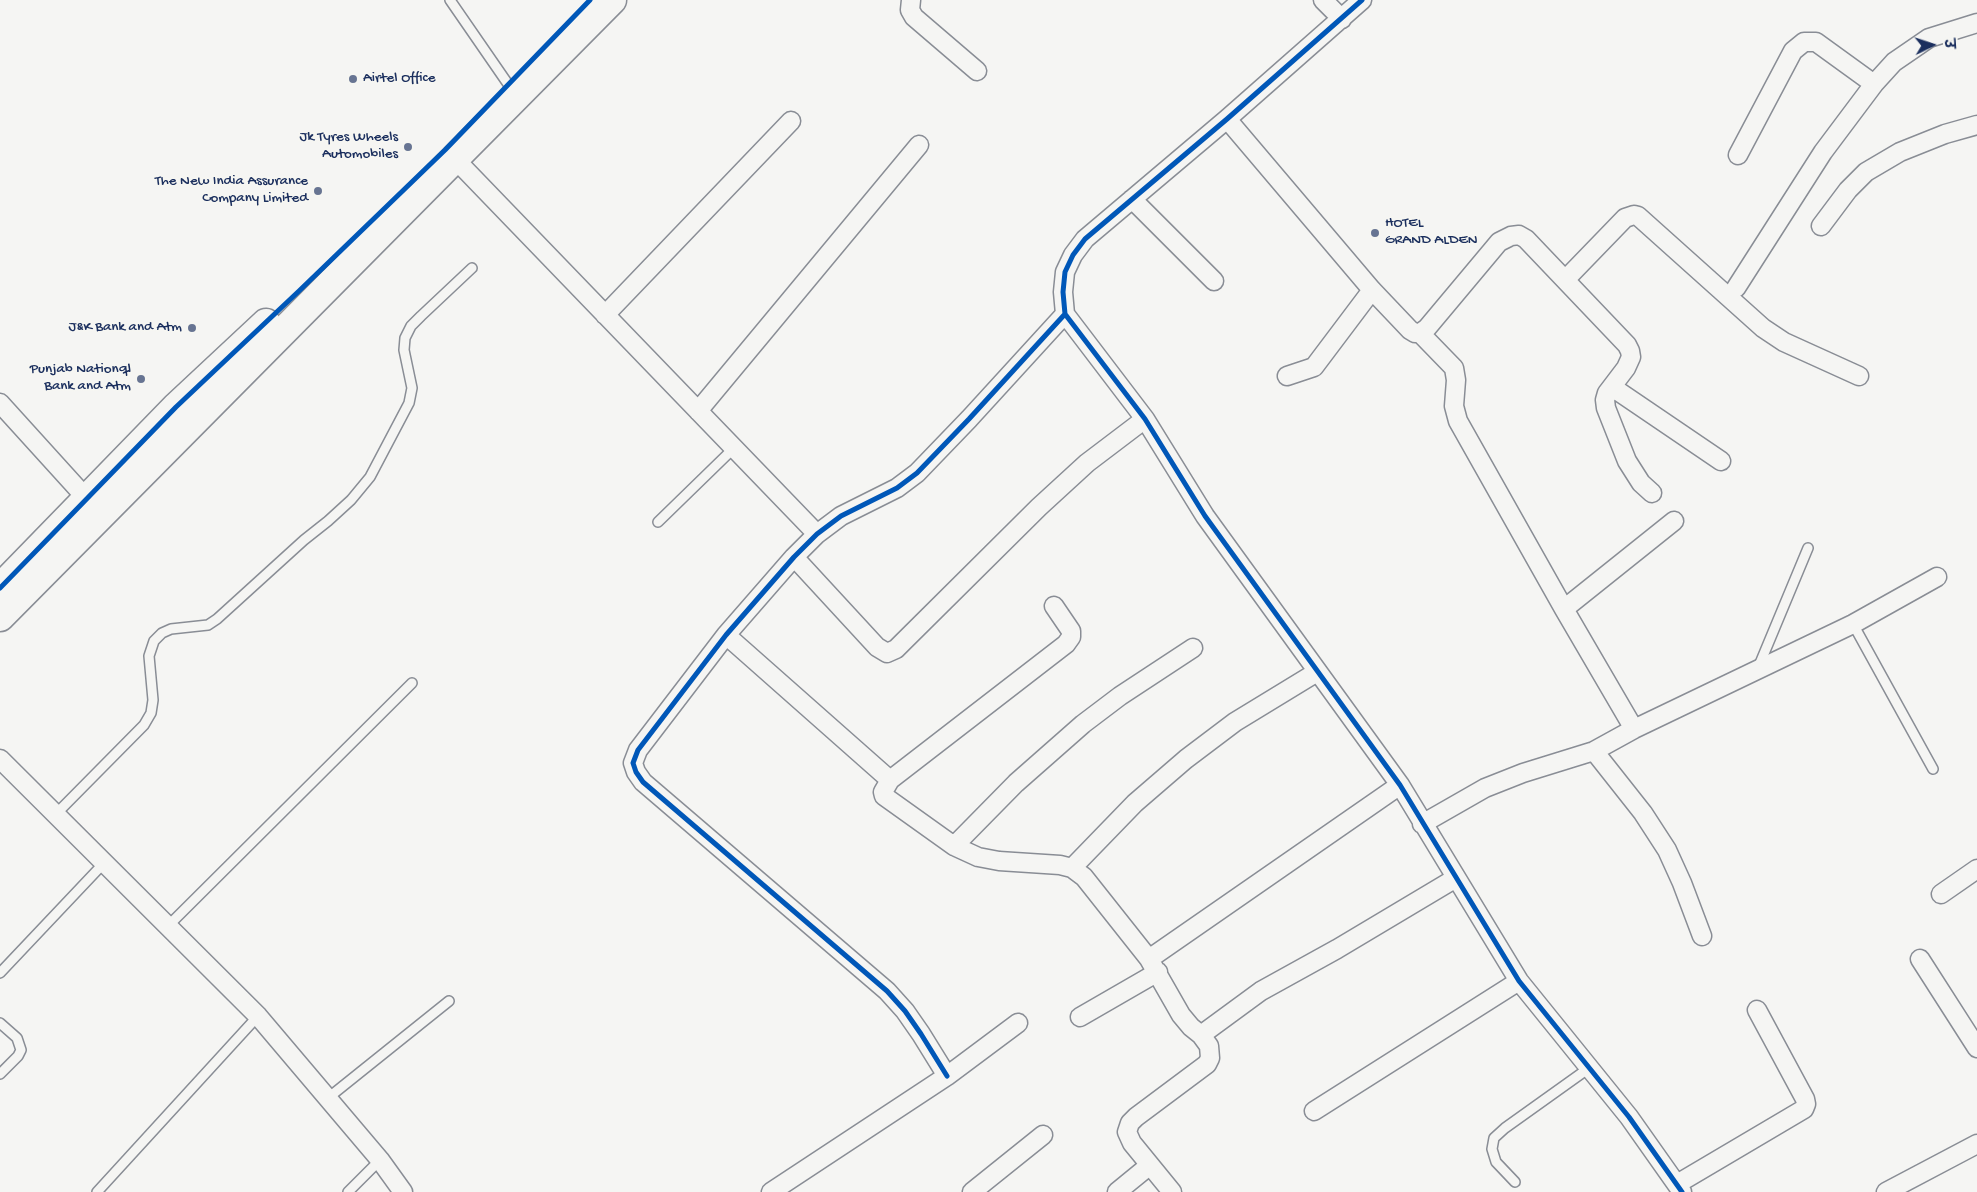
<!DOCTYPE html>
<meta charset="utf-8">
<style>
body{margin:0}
#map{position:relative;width:1977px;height:1192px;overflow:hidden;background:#f5f5f3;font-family:"Gochi Hand","Playpen Sans Deva",sans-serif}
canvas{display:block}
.north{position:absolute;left:1907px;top:20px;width:50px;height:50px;-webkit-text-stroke:4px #f6f6f2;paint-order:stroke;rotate:86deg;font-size:14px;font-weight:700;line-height:20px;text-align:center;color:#1b2f5e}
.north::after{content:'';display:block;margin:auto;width:18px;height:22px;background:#1b2f5e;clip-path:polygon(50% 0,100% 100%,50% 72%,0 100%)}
</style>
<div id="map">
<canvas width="1977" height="1192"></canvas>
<div class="north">उ</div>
</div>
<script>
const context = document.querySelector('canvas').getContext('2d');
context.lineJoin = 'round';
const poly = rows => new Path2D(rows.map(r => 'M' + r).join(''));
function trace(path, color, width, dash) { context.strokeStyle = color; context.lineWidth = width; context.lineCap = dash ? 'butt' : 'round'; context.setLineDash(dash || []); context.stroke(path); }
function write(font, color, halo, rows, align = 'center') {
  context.font = font + ' "Gochi Hand",sans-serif'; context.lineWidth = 4; context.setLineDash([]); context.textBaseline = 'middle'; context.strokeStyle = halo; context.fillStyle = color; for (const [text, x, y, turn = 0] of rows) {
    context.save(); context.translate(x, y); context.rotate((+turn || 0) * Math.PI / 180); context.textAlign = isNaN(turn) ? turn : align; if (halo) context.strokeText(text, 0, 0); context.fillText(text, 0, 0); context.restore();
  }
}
const lane = poly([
 [450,0,508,84],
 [658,522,734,448],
 [1853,624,1933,769],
 [1758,668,1808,548],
 [56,814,144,725,151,713,153,700,149,656,154,641,162,633,171,629,208,625,217,619,304,540,328,521,351,500,370,477,409,403,412,388,404,350,405,338,411,326,421,316,472,268],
 [168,926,412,683],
 [0,973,104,863],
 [0,1023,17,1038,21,1050,18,1056,0,1074],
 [328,1098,449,1001],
 [1515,1182,1496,1162,1492,1149,1494,1138,1505,1128,1589,1068],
 [97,1192,258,1016],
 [348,1192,380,1160]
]);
const street = poly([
 [911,0,910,10,914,17,977,71],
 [1323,0,1342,19],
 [1362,0,1227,119,1085,239,1073,255,1065,272,1063,292,1065,314,1145,419,1205,516,1400,785,1519,981,1629,1117,1682,1192],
 [1227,119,1372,290,1410,330,1415,333,1420,333,1427,328,1499,242,1511,236,1519,235,1526,239,1627,345,1630,351,1631,357,1626,368,1607,393,1605,400,1606,408,1627,461,1641,483,1652,493],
 [1738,155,1793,51,1804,42,1816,42,1874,84],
 [455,159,817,534],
 [1132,199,1214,281],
 [1821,226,1848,190,1866,172,1900,152,1945,134,1977,125],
 [1565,280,1625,218,1634,215,1638,216,1763,328,1784,342,1859,376],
 [1736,288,1823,152,1874,84,1894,62,1929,38,1977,23],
 [605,315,791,121],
 [1420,333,1454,368,1456,380,1454,406,1458,421,1564,609,1634,729],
 [1287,376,1314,367,1372,290],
 [1612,387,1721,461],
 [0,403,87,499],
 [698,411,919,145],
 [794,557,877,647,887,653,896,649,902,643,1039,507,1087,463,1145,419],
 [1564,609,1674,521],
 [726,635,890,780,883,792,884,796,954,846,978,857,999,861,1060,865,1072,868,1084,877,1149,959,1181,1015,1191,1027,1201,1035,1209,1046,1210,1058,1207,1064,1136,1117,1130,1123,1127,1132,1132,1143,1172,1192],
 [1594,751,1643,813,1667,850,1682,883,1702,936],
 [0,759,258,1016,380,1160,403,1192],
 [890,780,1066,644,1071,637,1071,631,1054,606],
 [1422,824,1485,788,1523,773,1594,751,1634,729,1853,624,1937,577],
 [954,846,1016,783,1083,724,1120,696,1193,648],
 [1072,868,1135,803,1186,759,1235,722,1317,672],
 [1941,894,1977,869],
 [1149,959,1400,785],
 [1920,959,1977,1048],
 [1080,1017,1158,972],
 [1201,1035,1261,991,1337,949,1456,878],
 [947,1076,921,1034,905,1011,887,991,643,782,636,772,633,763,638,750,726,635,794,557,817,534,841,516,897,488,917,473,969,419,1065,314],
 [1314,1111,1519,981],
 [1677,1184,1804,1109,1806,1104,1805,1099,1757,1010],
 [771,1192,947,1076,1018,1023],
 [972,1192,1043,1135],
 [1117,1192,1150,1165],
 [1886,1192,1977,1144]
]);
const highway = poly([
 [0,588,176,407,266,323],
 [0,617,612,0]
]);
trace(lane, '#898d95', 12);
trace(street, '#898d95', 21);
trace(highway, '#898d95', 31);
trace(lane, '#f5f5f3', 9);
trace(street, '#f5f5f3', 18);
trace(highway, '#f5f5f3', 28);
trace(poly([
 [1362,0,1227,119,1085,239,1073,255,1065,272,1063,292,1065,314,1145,419,1205,516,1400,785,1519,981,1629,1117,1682,1192],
 [0,588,176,407,299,291,445,150,590,0],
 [947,1076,921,1034,905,1011,887,991,643,782,636,772,633,763,638,750,726,635,794,557,817,534,841,516,897,488,917,473,969,419,1065,314]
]), '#0057b8', 5);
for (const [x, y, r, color] of [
 [353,79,5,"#677492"],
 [408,147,5,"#677492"],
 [318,191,5,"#677492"],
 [1375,233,5,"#677492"],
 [192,328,5,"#677492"],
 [141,379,5,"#677492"]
]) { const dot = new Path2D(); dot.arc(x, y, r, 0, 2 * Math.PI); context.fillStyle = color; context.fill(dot); trace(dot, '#f6f6f2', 2); }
write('15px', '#1b2f5e', '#f6f6f2', [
 ["Airtel Office",363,79,"left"],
 ["Jk Tyres Wheels",398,138],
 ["Automobiles",398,155],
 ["The New India Assurance",308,182],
 ["Company Limited",308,199],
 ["HOTEL",1385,224,"left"],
 ["GRAND ALDEN",1385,241,"left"],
 ["J&K Bank and Atm",182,328],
 ["Punjab Nationql",131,370],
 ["Bank and Atm",131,387]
], 'right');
</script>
